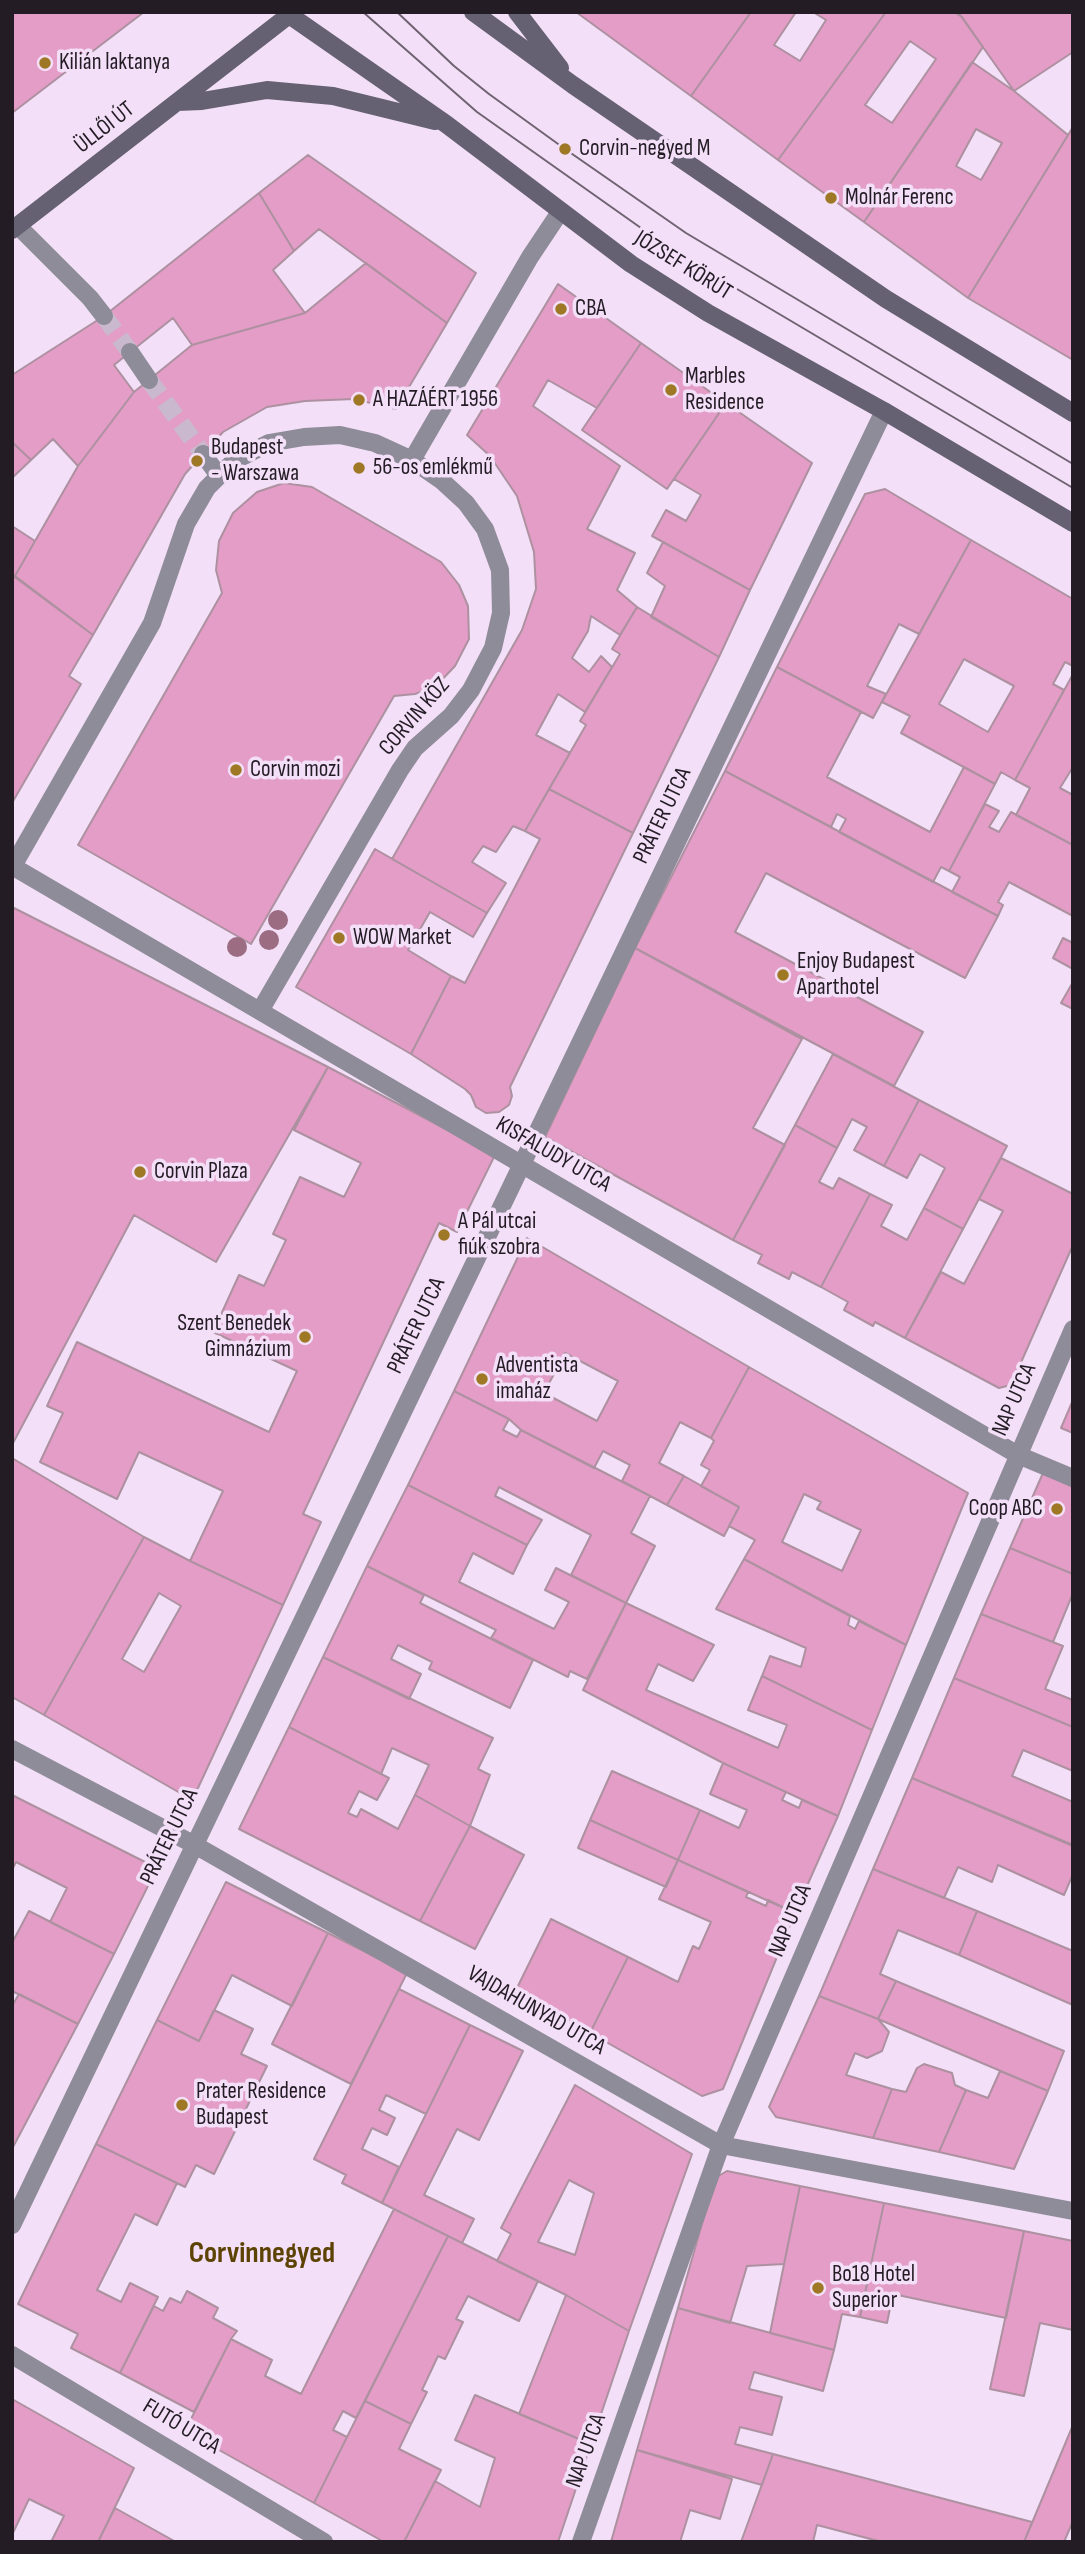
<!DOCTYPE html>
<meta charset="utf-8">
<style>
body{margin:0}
#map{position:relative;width:1085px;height:2554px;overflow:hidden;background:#f3dff8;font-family:"Sofia Sans Condensed",sans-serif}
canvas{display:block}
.frame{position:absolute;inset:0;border:14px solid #241c25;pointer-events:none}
</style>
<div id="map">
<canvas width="1085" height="2554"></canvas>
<div class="frame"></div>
</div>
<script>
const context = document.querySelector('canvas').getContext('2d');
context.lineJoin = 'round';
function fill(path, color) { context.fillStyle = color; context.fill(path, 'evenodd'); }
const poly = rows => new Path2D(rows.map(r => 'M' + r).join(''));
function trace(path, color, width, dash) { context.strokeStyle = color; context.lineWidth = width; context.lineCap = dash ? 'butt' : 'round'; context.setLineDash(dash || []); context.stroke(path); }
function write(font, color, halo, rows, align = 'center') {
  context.font = font + ' "Sofia Sans Condensed",sans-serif'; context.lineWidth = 7; context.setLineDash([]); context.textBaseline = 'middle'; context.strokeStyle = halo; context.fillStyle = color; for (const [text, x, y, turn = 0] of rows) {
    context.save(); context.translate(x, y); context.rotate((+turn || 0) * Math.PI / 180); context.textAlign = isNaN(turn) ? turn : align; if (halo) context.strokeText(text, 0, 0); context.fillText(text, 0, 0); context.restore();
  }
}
const building = poly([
 [12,12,144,12,12,113,12,12],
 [576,12,751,12,691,96,576,12],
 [751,12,796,12,774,45,800,61,826,20,813,12,886,12,778,160,691,96,751,12],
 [886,12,954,12,962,17,983,47,864,222,778,160,886,12],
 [910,41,936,59,892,123,865,105,910,41],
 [958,12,1073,12,1073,52,1014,91,958,12],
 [972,62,1014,91,1068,135,968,298,864,222,972,62],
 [976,129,1002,143,981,180,956,166,976,129],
 [1073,127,1073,360,968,298,1073,127],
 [308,155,476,273,447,323,319,229,294,251,259,193,308,155],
 [259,193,294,251,273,270,305,313,192,345,173,318,114,365,134,392,78,466,53,439,31,460,12,442,12,375,104,316,259,193],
 [366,263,447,323,396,409,354,399,305,401,267,407,223,432,185,474,93,635,15,576,78,466,134,392,192,345,305,313,366,263],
 [558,284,641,343,597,408,548,380,533,406,620,466,587,529,635,553,617,590,637,607,620,635,591,616,588,631,572,658,589,672,601,656,612,667,585,712,558,694,536,735,570,753,525,831,513,826,496,852,483,846,472,862,506,883,487,913,392,859,522,630,536,589,534,552,517,496,490,456,467,435,558,284],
 [641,343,726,403,667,489,582,430,641,343],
 [726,403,812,463,750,590,652,536,666,510,686,521,701,495,674,479,726,403],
 [12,442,31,460,12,478,12,442],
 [284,483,312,487,441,562,459,585,468,606,469,639,455,666,435,687,415,694,394,696,251,944,78,845,222,593,216,570,219,541,233,513,257,492,284,483],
 [885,489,971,540,919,634,899,624,867,686,886,694,873,718,777,667,865,494,885,489],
 [12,526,35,541,15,576,12,575,12,526],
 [971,540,1073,599,1073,666,1065,662,1053,684,1064,690,1015,780,1001,772,995,784,901,733,910,716,882,702,971,540],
 [964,659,1014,686,988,732,939,704,964,659],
 [663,542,750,590,719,657,651,617,665,586,647,573,663,542],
 [12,575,93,635,69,676,81,684,12,803,12,575],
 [637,607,719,657,633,833,549,789,586,725,580,721,620,654,612,649,637,607],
 [777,667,861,712,827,777,930,832,964,767,995,784,949,871,941,867,933,882,839,832,846,819,837,814,831,827,725,771,777,667],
 [1073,674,1073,767,1060,788,1073,795,1073,845,1016,815,1030,788,1015,780,1073,674],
 [725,771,998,916,965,978,766,873,735,932,923,1032,894,1086,635,948,725,771],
 [549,789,633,833,510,1087,512,1096,509,1105,499,1112,486,1113,476,1107,471,1095,465,1089,411,1054,451,976,465,983,540,839,525,831,549,789],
 [985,804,999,811,989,827,999,832,1011,812,1073,845,1073,916,1009,882,998,902,1003,905,998,916,952,892,960,877,949,871,985,804],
 [375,849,487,913,473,937,430,912,408,950,451,976,411,1054,296,987,375,849],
 [12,907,328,1067,216,1262,134,1215,12,1445,12,907],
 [1063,938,1073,943,1073,969,1053,958,1063,938],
 [635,948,802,1039,753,1128,785,1145,733,1240,545,1137,635,948],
 [1073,982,1073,1009,1061,1003,1073,982],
 [833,1054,919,1100,884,1166,854,1150,867,1127,852,1119,837,1148,795,1125,833,1054],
 [328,1067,495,1155,457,1232,439,1223,303,1514,321,1522,283,1605,190,1561,223,1491,139,1452,117,1499,40,1462,63,1413,47,1406,77,1342,269,1432,297,1371,213,1332,239,1275,264,1286,286,1240,273,1234,300,1177,344,1197,361,1163,294,1130,328,1067],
 [919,1100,1007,1146,963,1229,924,1208,945,1168,920,1154,907,1178,884,1166,919,1100],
 [795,1125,837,1148,819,1182,833,1189,839,1178,870,1194,821,1287,792,1272,789,1279,758,1263,762,1255,733,1240,795,1125],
 [1001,1158,1073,1194,1073,1245,1011,1385,999,1388,905,1338,941,1272,964,1284,1003,1211,979,1199,1001,1158],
 [870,1194,892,1205,881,1226,907,1240,924,1208,963,1229,905,1338,875,1322,873,1326,844,1310,848,1302,821,1287,870,1194],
 [527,1238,749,1367,711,1438,680,1422,659,1463,684,1476,667,1505,622,1481,630,1465,603,1451,594,1468,521,1430,509,1419,454,1391,527,1238],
 [565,1353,618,1381,597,1421,544,1393,565,1353],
 [749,1367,968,1493,906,1645,744,1559,755,1540,729,1526,739,1507,701,1486,710,1470,701,1465,714,1441,711,1438,749,1367],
 [804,1494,821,1502,817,1509,861,1530,842,1571,782,1542,804,1494],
 [454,1391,509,1419,503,1430,517,1437,521,1430,650,1496,631,1533,655,1546,626,1603,571,1575,591,1535,499,1487,495,1496,542,1520,527,1545,408,1485,454,1391],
 [1073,1400,1073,1433,1061,1428,1073,1400],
 [12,1458,144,1537,44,1715,12,1697,12,1458],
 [1043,1473,1073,1487,1073,1574,1010,1548,1043,1473],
 [684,1476,739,1507,724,1536,667,1505,684,1476],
 [408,1485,527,1545,513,1574,473,1553,459,1582,554,1629,569,1602,545,1590,556,1568,626,1603,587,1679,570,1671,568,1677,491,1638,496,1630,367,1566,408,1485],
 [144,1537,190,1561,283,1605,198,1788,187,1797,44,1715,144,1537],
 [159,1593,181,1606,144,1672,122,1659,159,1593],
 [1010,1548,1073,1574,1073,1593,1053,1642,981,1614,1010,1548],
 [744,1559,850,1616,848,1625,855,1629,859,1621,906,1645,872,1730,762,1676,770,1656,801,1667,806,1648,716,1609,744,1559],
 [367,1566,424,1595,420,1603,533,1660,510,1708,429,1669,432,1662,398,1645,391,1659,421,1674,409,1699,323,1657,367,1566],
 [626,1603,714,1645,693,1681,658,1664,646,1690,778,1748,787,1725,748,1710,762,1676,872,1730,838,1816,723,1763,583,1690,626,1603],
 [981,1614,1063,1646,1045,1689,1073,1700,1073,1727,954,1678,981,1614],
 [323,1657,493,1738,478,1769,490,1775,470,1826,415,1795,429,1765,392,1748,381,1774,289,1727,323,1657],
 [954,1678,1073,1727,1073,1771,1023,1750,1012,1776,1073,1802,1073,1845,912,1778,954,1678],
 [289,1727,389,1778,377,1800,359,1791,348,1813,357,1817,361,1809,398,1829,415,1795,470,1826,420,1921,239,1829,289,1727],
 [723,1763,786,1792,782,1800,799,1808,802,1800,838,1816,795,1913,678,1860,700,1810,739,1828,747,1810,710,1794,723,1763],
 [612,1771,700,1810,678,1860,590,1820,612,1771],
 [912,1778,1073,1846,1073,1874,1064,1895,998,1865,992,1882,958,1867,944,1898,873,1869,912,1778],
 [12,1795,157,1868,114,1954,50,1922,67,1888,16,1862,12,1870,12,1795],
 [590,1820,678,1860,666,1887,578,1848,590,1820],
 [470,1826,524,1855,475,1949,420,1921,470,1826],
 [678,1860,748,1892,746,1897,766,1906,768,1900,795,1913,723,2089,702,2096,590,2033,628,1957,678,1982,693,1946,699,1949,711,1922,659,1899,678,1860],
 [873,1869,977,1911,959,1955,898,1930,880,1974,896,1981,878,2019,819,1996,873,1869],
 [226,1882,328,1933,292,2006,232,1975,199,2041,157,2020,226,1882],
 [29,1911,114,1954,78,2024,12,1991,12,1943,29,1911],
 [977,1911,1073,1951,1073,2005,959,1955,977,1911],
 [551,1919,628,1957,590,2033,515,1992,551,1919],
 [328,1933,407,1973,351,2084,272,2044,328,1933],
 [896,1981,1064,2051,1048,2091,878,2019,896,1981],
 [399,1989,470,2025,426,2114,386,2095,379,2110,395,2118,387,2135,372,2128,362,2149,399,2167,382,2203,342,2183,346,2175,314,2159,399,1989],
 [19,1994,78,2024,12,2149,12,2006,19,1994],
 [819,1996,878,2019,889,2032,882,2051,867,2058,855,2053,846,2075,892,2089,873,2138,776,2117,769,2107,819,1996],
 [214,2010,253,2029,241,2054,267,2066,214,2174,196,2165,185,2187,96,2144,157,2020,199,2041,214,2010],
 [470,2025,523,2051,479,2140,457,2129,424,2195,474,2219,462,2243,382,2203,470,2025],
 [924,2064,952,2073,955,2085,966,2090,939,2152,873,2138,892,2089,906,2092,917,2068,924,2064],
 [1000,2071,1048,2091,1014,2169,939,2152,966,2090,988,2098,1000,2071],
 [575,2085,692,2154,629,2331,566,2295,497,2261,511,2234,501,2228,575,2085],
 [569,2180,594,2193,575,2255,538,2242,569,2180],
 [96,2144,177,2183,157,2225,135,2214,97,2290,121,2302,130,2283,158,2297,120,2373,71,2348,78,2334,18,2304,96,2144],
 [727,2171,800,2186,784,2264,747,2266,730,2323,678,2308,715,2178,727,2171],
 [800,2186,884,2203,860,2317,842,2314,834,2350,770,2333,800,2186],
 [884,2203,1024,2231,1006,2318,893,2294,887,2323,860,2317,884,2203],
 [394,2209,448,2236,356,2418,343,2411,333,2430,347,2437,314,2503,185,2431,231,2339,272,2360,265,2376,301,2394,394,2209],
 [1024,2231,1073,2241,1073,2330,1040,2323,1024,2396,990,2389,1024,2231],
 [448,2236,538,2281,519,2321,468,2296,456,2319,463,2322,445,2359,438,2356,422,2390,427,2392,411,2424,365,2401,448,2236],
 [187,2291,218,2308,213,2318,237,2331,231,2339,194,2412,120,2373,154,2306,163,2311,170,2298,181,2303,187,2291],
 [566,2295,629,2331,591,2444,519,2414,566,2295],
 [678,2308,834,2350,823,2391,754,2372,749,2389,782,2397,772,2435,740,2427,735,2444,773,2454,762,2485,637,2450,678,2308],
 [475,2395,591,2444,558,2542,404,2542,435,2481,480,2507,495,2458,455,2440,475,2395],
 [12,2399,134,2468,98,2542,51,2542,64,2516,29,2499,12,2535,12,2399],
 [365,2401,411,2424,399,2449,441,2470,404,2542,384,2542,314,2503,365,2401],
 [1073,2425,1073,2521,1064,2542,1024,2542,1073,2425],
 [637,2450,732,2479,720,2519,690,2510,680,2542,611,2542,637,2450],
 [773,2454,1032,2522,1024,2542,882,2542,817,2525,813,2542,741,2542,773,2454],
 [115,2508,176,2542,98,2542,115,2508]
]);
fill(building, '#e39dc6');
trace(building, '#ad91a0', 2);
trace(poly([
 [104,316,130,352],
 [149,380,203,454]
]), '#cab8ce', 18, [18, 9]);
trace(poly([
 [18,226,90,298,104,316],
 [130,352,149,380],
 [203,454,219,476],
 [412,460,530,257,560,212],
 [12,866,1018,1455,1073,1478],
 [13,866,152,623,186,524,207,488,234,461,269,443,304,437,340,435,375,443,412,460,441,480,466,503,485,529,500,570,501,613,493,648,471,690,451,716,415,748,400,770,260,1011],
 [12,1749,193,1844,721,2145,1073,2211],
 [12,2225,884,411],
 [12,2355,324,2542],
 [581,2542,721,2145,1073,1329]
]), '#8e8c98', 18);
trace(poly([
 [285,12,446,124,631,264,708,313,884,411,1073,523],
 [473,12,573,85,886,299,1073,413],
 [517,12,560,68],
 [177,102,202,101,267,90,333,96,435,121],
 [12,230,293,12]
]), '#656172', 18);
trace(poly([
 [363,12,477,112,641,228,710,273,1073,488],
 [397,12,454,66,489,94,565,149,686,233,1073,464]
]), '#6f6372', 2);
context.fillStyle = '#9b6c82';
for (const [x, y] of [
 [278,920],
 [269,940],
 [237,947]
]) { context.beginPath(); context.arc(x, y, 10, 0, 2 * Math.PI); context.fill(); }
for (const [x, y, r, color] of [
 [45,63,7,"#9e7825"],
 [565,149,7,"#9e7825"],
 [831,198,7,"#9e7825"],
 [561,309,7,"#9e7825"],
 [671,390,7,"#9e7825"],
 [359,400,7,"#9e7825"],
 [197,461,7,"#9e7825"],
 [359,468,7,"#9e7825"],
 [236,770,7,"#9e7825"],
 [339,938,7,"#9e7825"],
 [783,975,7,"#9e7825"],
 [140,1172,7,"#9e7825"],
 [444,1235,7,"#9e7825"],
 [305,1337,7,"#9e7825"],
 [482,1379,7,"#9e7825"],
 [1057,1509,7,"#9e7825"],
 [182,2105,7,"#9e7825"],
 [818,2288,7,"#9e7825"]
]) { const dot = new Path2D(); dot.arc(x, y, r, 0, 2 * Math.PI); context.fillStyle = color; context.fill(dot); trace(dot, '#f3dff8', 2.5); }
write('23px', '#241c25', '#f3dff8', [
 ["Kilián laktanya",59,63],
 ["Corvin-negyed M",579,149],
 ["Molnár Ferenc",845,198],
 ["CBA",575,309],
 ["Marbles",685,377],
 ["Residence",685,403],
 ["A HAZÁÉRT 1956",373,400],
 ["Budapest",211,448],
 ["- Warszawa",211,474],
 ["56-os emlékmű",373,468],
 ["Corvin mozi",250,770],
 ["WOW Market",353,938],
 ["Enjoy Budapest",797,962],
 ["Aparthotel",797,988],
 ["Corvin Plaza",154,1172],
 ["A Pál utcai",458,1222],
 ["fiúk szobra",458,1248],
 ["Szent Benedek",291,1324,"right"],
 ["Gimnázium",291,1350,"right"],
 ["Adventista",496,1366],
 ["imaház",496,1392],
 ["Coop ABC",1043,1509,"right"],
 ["Prater Residence",196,2092],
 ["Budapest",196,2118],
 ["Bo18 Hotel",832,2275],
 ["Superior",832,2301]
], 'left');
write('23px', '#241c25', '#f3dff8', [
 ["ÜLLŐI ÚT",105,128,-38],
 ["JÓZSEF KÖRÚT",683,266,32],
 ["CORVIN KÖZ",415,717,-49],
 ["PRÁTER UTCA",663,816,-64],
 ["KISFALUDY UTCA",553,1155,30],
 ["PRÁTER UTCA",417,1326,-64],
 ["NAP UTCA",1015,1400,-66],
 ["PRÁTER UTCA",170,1837,-64],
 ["NAP UTCA",791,1921,-67],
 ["VAJDAHUNYAD UTCA",536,2011,30],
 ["FUTÓ UTCA",181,2427,31],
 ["NAP UTCA",587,2451,-70]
]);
write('bold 30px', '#5c4203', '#f3dff8', [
 ["Corvinnegyed",262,2254]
]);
</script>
